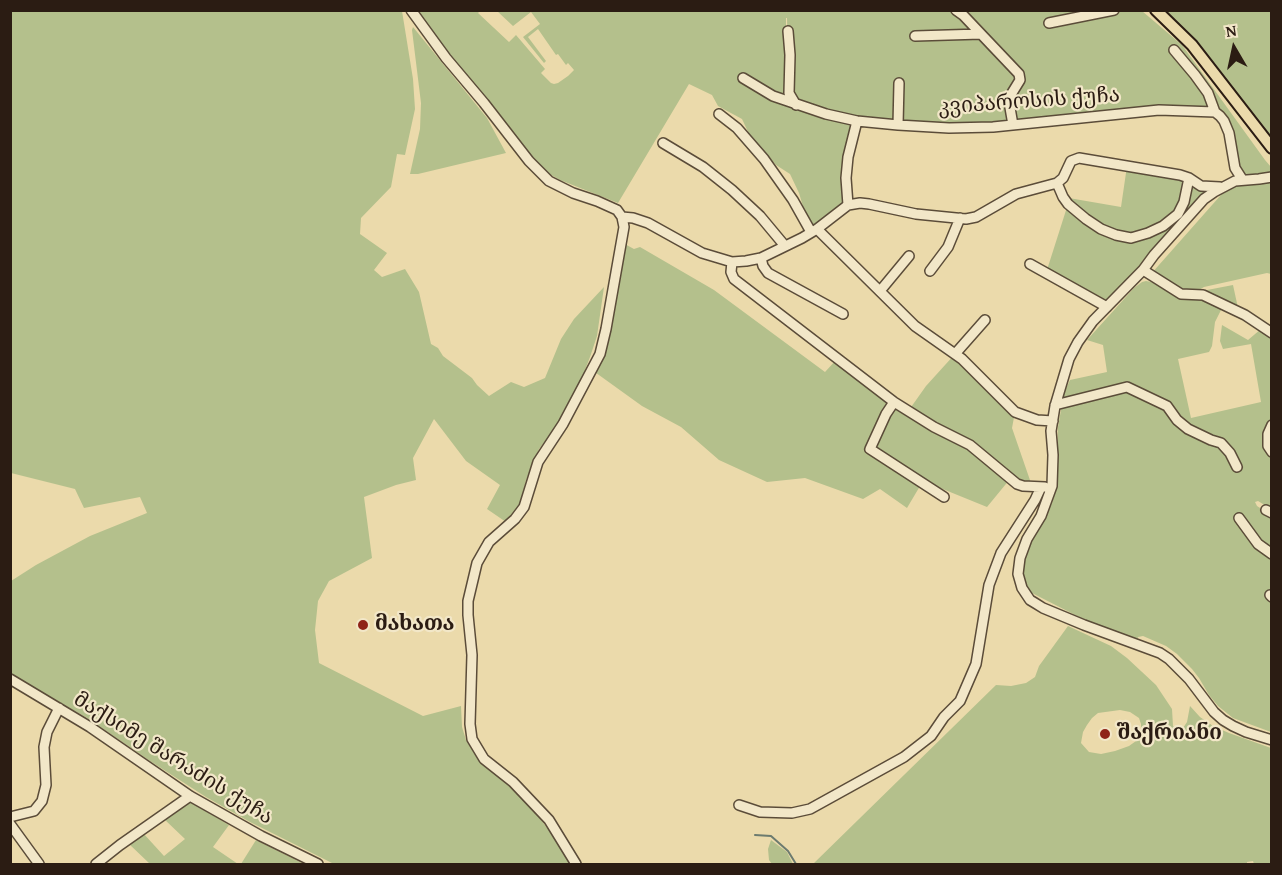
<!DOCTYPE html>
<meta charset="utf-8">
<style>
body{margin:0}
#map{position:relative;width:1282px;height:875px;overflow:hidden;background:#ebdaab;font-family:"Gentium Book Plus",serif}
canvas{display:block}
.frame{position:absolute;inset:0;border:12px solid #2b1c13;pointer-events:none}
.north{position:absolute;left:1204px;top:18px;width:60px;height:60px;-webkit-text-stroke:4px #f2e7c8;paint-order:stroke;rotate:351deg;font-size:16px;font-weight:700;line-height:24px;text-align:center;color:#2b1c13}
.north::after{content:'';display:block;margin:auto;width:21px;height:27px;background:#2b1c13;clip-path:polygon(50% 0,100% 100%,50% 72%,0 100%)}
</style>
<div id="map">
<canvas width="1282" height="875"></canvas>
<div class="frame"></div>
<div class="north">N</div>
</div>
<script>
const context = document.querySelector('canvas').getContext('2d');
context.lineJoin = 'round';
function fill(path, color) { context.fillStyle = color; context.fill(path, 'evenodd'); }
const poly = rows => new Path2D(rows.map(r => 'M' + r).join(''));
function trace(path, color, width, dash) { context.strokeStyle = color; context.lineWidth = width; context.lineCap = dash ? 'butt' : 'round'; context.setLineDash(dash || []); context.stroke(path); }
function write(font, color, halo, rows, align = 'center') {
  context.font = font + ' "Gentium Book Plus","Noto Serif Georgian",serif'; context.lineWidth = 4.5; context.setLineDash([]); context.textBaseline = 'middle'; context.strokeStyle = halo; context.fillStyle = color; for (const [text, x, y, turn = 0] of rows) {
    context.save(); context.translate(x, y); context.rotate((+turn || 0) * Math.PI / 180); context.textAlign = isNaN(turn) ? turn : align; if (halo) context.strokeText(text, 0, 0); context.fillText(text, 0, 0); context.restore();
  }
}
fill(poly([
 [10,11,402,11,413,79,415,109,405,155,397,154,391,187,361,218,360,234,387,253,374,270,382,277,405,269,419,292,431,344,438,348,443,356,472,378,477,385,489,396,511,382,524,387,545,378,561,339,574,319,604,287,597,336,590,357,575,396,553,431,539,449,526,480,521,501,515,512,506,522,487,509,500,485,466,461,434,419,413,458,416,480,396,485,364,497,372,558,329,581,318,601,315,630,319,663,423,716,461,706,462,727,466,740,479,761,509,784,524,797,547,828,556,837,573,864,334,864,250,822,206,797,150,761,89,719,11,675,11,581,36,565,90,536,147,513,140,497,84,508,75,489,11,473,10,26,12,24,11,24],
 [416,11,480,11,478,13,509,42,516,35,545,69,541,73,551,83,554,84,558,83,568,76,574,70,568,63,566,65,558,54,556,55,538,29,528,37,546,61,544,63,523,37,540,24,531,12,513,26,497,11,1142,11,1182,45,1265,160,1271,167,1271,177,1242,179,1220,116,1159,110,993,127,858,121,848,158,848,205,817,229,805,213,799,193,790,174,776,165,750,136,742,119,718,106,712,95,689,84,618,203,560,180,546,172,528,155],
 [786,18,787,18,789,93,794,104,786,92],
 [1164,11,1271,11,1271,139,1226,81,1208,55,1177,22],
 [413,27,487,118,506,153,418,174,410,174,420,129,421,103,412,30],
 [1127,166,1180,175,1214,192,1107,307,1046,273,1068,204,1063,197,1121,207],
 [1271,182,1271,274,1267,273,1204,287,1197,291,1187,293,1151,274,1228,187,1234,185],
 [621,242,634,249,640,247,714,290,825,372,837,359,909,410,926,386,955,354,1015,412,1012,428,1032,486,1010,479,987,507,923,481,907,508,880,489,863,499,805,478,767,482,719,460,681,427,642,406,592,370,600,354],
 [1146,281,1151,282,1179,296,1202,296,1222,308,1215,322,1212,346,1209,352,1178,359,1191,418,1261,402,1251,344,1223,349,1220,341,1222,325,1248,340,1261,329,1271,337,1271,419,1265,428,1262,438,1263,448,1271,459,1271,509,1258,501,1255,502,1257,506,1271,515,1271,732,1233,718,1218,706,1209,695,1199,678,1192,669,1177,654,1166,646,1143,636,1138,637,1137,640,1081,618,1030,592,1025,585,1022,566,1029,546,1052,503,1056,488,1058,427,1064,393,1070,380,1107,372,1103,345,1087,340,1134,288,1142,282],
 [1233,285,1238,308,1205,291,1207,290],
 [1068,626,1111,646,1127,658,1156,685,1172,709,1173,726,1181,731,1187,722,1190,706,1200,717,1213,726,1229,733,1271,748,1271,864,1254,864,1253,861,1247,862,1247,864,813,864,996,685,1011,686,1026,683,1035,677,1039,666],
 [1120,710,1130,712,1139,718,1141,724,1141,733,1136,741,1129,746,1115,751,1101,754,1089,752,1081,743,1083,732,1087,725,1092,718,1098,713],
 [190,802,229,825,213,847,238,864,150,864,128,843,143,833,164,856,185,839,164,819],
 [256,840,304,864,241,864],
 [771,840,787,852,793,864,772,864,769,860,768,849]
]), '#b4c08c');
trace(poly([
 [755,835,771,836,788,851,796,864]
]), '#6c7b6f', 2);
const minor = poly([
 [411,10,446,58,484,103,529,161,549,181,573,193,597,201,617,210,622,217,624,227,606,329,600,354,563,424,538,462,524,507,515,519,489,542,477,563,468,601,468,615,472,655,470,724,472,739,484,759,513,782,549,820,576,864],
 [956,10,963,15,1019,74,1020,80,1012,93,1009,102,1013,125],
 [1049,23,1114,10],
 [788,31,790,55,789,93,796,105],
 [915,36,981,34],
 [1174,50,1195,75,1208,93,1215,112],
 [743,78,773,96,826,114,857,121,898,125,949,128,993,127,1159,110,1215,112,1220,116,1224,121,1229,133,1235,168,1242,179],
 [719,114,737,128,764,159,793,200,811,232],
 [898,125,899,83],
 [663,143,703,167,732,190,760,216,785,246],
 [1272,177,1259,179,1235,181,1214,192,1204,199,1154,255,1143,270,1093,321,1078,342,1069,359,1055,406,1051,431,1053,455,1052,486,1041,516,1027,539,1020,558,1018,574,1022,588,1030,600,1035,603,1043,608,1084,625,1160,653,1169,659,1189,679,1214,712,1223,720,1233,726,1246,732,1272,740],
 [1057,183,1063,197,1068,204,1086,219,1101,229,1116,235,1131,238,1148,233,1163,226,1178,214,1184,202,1189,178],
 [848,205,846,178,848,157,857,121],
 [622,217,633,218,648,223,702,253,732,262,746,261,761,258,802,238,817,229,848,205,860,203,869,204,916,214,966,219,976,217,1016,194,1057,183,1063,178,1071,161,1079,158,1180,175,1189,178,1201,186,1220,187],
 [817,229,915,326,962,359,1015,412,1037,420,1053,421],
 [761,258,763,266,768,273,843,314],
 [732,262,731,272,734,279,894,402,934,427,970,445,1017,484,1023,486,1045,487],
 [1030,264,1107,307],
 [1143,270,1181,294,1203,295,1245,315,1272,333],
 [930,271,948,247,960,218],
 [880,291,909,256],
 [955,354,985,320],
 [894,402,886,414,870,449,944,497],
 [1055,405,1127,387,1167,406,1177,420,1188,429,1211,440,1221,443,1230,453,1237,467],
 [1272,425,1268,434,1268,446,1272,452],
 [1266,510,1272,513],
 [1239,518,1258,544,1272,554],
 [1270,595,1272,597],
 [10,679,90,727,190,796,261,836,318,864],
 [739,805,760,812,792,813,810,809,904,757,931,736,944,717,960,701,976,664,989,585,1001,553,1035,500,1041,487],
 [10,817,34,811,42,801,46,785,44,747,47,732,59,708],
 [10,824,39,864],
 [96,864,120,845,190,796]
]);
const major = poly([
 [1156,10,1192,45,1272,148]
]);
trace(minor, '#5b4c39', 12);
trace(major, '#2b1c13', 14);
trace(minor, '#f2e7c8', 9);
trace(major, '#ebdaab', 10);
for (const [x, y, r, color] of [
 [363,625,6,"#8f2418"],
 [1105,734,6,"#8f2418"]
]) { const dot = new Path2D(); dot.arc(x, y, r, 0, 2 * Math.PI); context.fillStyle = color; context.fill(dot); trace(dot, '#f2e7c8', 2); }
write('21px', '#2b1c13', '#f2e7c8', [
 ["კვიპაროსის ქუჩა",1029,102,-4],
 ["მაქსიმე შარაძის ქუჩა",173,759,32]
]);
write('bold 21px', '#2b1c13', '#f2e7c8', [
 ["მახათა",375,625],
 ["შაქრიანი",1117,734]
], 'left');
</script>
